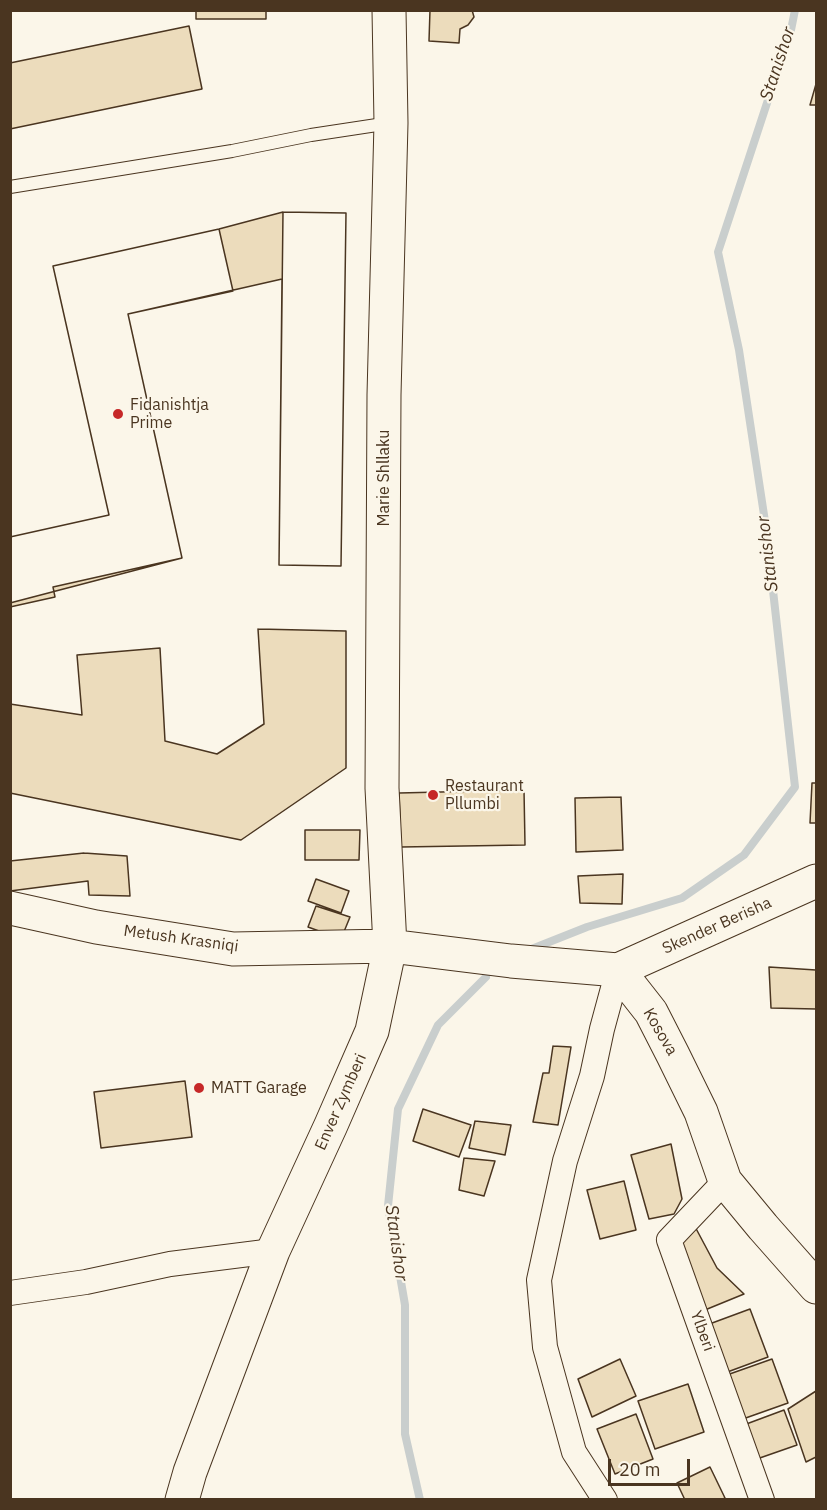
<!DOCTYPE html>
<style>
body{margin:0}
#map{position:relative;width:827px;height:1510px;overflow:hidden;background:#fbf6e9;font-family:"IBM Plex Sans",sans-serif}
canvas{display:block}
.frame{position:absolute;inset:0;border:12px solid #4a3520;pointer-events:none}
.scale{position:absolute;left:608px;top:1459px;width:82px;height:27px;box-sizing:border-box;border:3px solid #4a3520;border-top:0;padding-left:8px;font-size:18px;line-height:21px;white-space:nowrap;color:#4a3520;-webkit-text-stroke:4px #fbf6e9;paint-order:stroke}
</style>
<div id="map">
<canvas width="827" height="1510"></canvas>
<div class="frame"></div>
<div class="scale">20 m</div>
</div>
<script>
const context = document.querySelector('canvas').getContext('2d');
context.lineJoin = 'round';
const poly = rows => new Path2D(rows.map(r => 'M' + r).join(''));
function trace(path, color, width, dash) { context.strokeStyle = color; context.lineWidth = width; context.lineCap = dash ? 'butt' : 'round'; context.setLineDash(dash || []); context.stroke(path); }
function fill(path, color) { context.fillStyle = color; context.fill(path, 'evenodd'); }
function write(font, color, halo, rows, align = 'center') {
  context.font = font + ' "IBM Plex Sans",sans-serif'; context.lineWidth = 4.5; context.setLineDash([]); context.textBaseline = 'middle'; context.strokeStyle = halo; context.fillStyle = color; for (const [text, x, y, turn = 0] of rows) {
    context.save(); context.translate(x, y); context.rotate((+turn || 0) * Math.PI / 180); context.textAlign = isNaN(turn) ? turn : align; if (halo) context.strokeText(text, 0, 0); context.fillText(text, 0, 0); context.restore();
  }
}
trace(poly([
 [529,950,587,927,682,898,744,855,795,787,766,528,739,350,718,252,791,30,795,10],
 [420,1500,405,1434,405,1305,388,1206,398,1109,438,1025,486,977]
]), '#c9cecd', 8);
const building = poly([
 [196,10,266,10,266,19,196,19,196,10],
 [430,10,472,10,474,17,468,25,460,29,459,43,429,41,430,10],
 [189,26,202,89,10,129,10,63,189,26],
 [816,84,816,105,810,105,816,84],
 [283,212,346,213,341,566,279,565,283,212],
 [283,212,346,213,341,566,279,565,282,279,128,314,182,558,10,603,10,537,109,515,53,266,219,229,283,212],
 [219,229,233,291,128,314,182,558,53,587,55,597,10,607,10,537,109,515,53,266,219,229],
 [258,629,346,631,346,768,241,840,10,793,10,704,82,715,77,655,160,648,165,741,217,754,264,724,258,629],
 [812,783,816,783,816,823,810,823,812,783],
 [524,790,525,845,401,847,399,793,524,790],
 [621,797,623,850,576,852,575,798,621,797],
 [305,830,360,830,359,860,305,860,305,830],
 [84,853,127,856,130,896,89,895,88,881,10,891,10,861,84,853],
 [623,874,622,904,580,903,578,876,623,874],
 [316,879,349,891,341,913,308,901,316,879],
 [316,906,350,917,341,939,308,927,316,906],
 [769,967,816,970,816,1009,771,1008,769,967],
 [553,1046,571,1047,558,1125,533,1122,543,1073,549,1073,553,1046],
 [185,1081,192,1137,101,1148,94,1092,185,1081],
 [423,1109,471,1125,459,1157,413,1141,423,1109],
 [475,1121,511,1125,505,1155,469,1148,475,1121],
 [671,1144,682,1199,674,1214,649,1219,631,1155,671,1144],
 [464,1158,495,1161,484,1196,459,1190,464,1158],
 [624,1181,636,1230,600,1239,587,1190,624,1181],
 [692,1221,717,1268,744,1294,700,1312,679,1234,692,1221],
 [750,1309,768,1357,722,1374,704,1326,750,1309],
 [620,1359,636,1396,592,1417,578,1379,620,1359],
 [772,1359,788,1403,740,1420,724,1376,772,1359],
 [688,1384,704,1432,655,1449,638,1401,688,1384],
 [816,1391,816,1457,806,1462,788,1409,816,1391],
 [784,1410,797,1445,754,1460,741,1426,784,1410],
 [636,1414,653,1459,615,1474,597,1429,636,1414],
 [710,1467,725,1498,721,1500,685,1500,677,1483,710,1467]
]);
fill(building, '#ecdcbc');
trace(building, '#4a3520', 1.5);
const lane = poly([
 [10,187,232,151,311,135,390,123]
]);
const street = poly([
 [725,1181,669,1240,762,1500],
 [10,1293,86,1282,170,1264,273,1251],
 [605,1500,574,1452,545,1347,539,1280,565,1161,592,1076,602,1029,618,970]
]);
const secondary = poly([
 [10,908,96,927,233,949,390,946,511,961,618,970,651,1012,673,1055,701,1112,725,1181,763,1227,816,1287],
 [618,970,816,881],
 [182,1500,190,1472,273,1251,331,1125,372,1031,390,946,382,788,384,395,391,123,389,10]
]);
trace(lane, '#4a3520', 14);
trace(street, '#4a3520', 26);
trace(secondary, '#4a3520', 35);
trace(lane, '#fbf6e9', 12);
trace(street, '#fbf6e9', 24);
trace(secondary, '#fbf6e9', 33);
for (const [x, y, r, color] of [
 [118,414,6,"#c62828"],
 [433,795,6,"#c62828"],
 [199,1088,6,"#c62828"]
]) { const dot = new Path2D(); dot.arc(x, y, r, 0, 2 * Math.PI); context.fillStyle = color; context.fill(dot); trace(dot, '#fbf6e9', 2); }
write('16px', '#4a3520', '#fbf6e9', [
 ["Fidanishtja",130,405],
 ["Prime",130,423],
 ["Restaurant",445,786],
 ["Pllumbi",445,804],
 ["MATT Garage",211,1088]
], 'left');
write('16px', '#4a3520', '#fbf6e9', [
 ["Marie Shllaku",384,478,-90],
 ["Skender Berisha",717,926,-24],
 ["Metush Krasniqi",181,939,8],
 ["Kosova",660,1032,60],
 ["Enver Zymberi",341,1102,-66],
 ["Ylberi",702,1331,70]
]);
write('italic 18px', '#4a3520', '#fbf6e9', [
 ["Stanishor",778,64,-72],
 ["Stanishor",768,554,-97],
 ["Stanishor",396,1243,82]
]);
</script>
